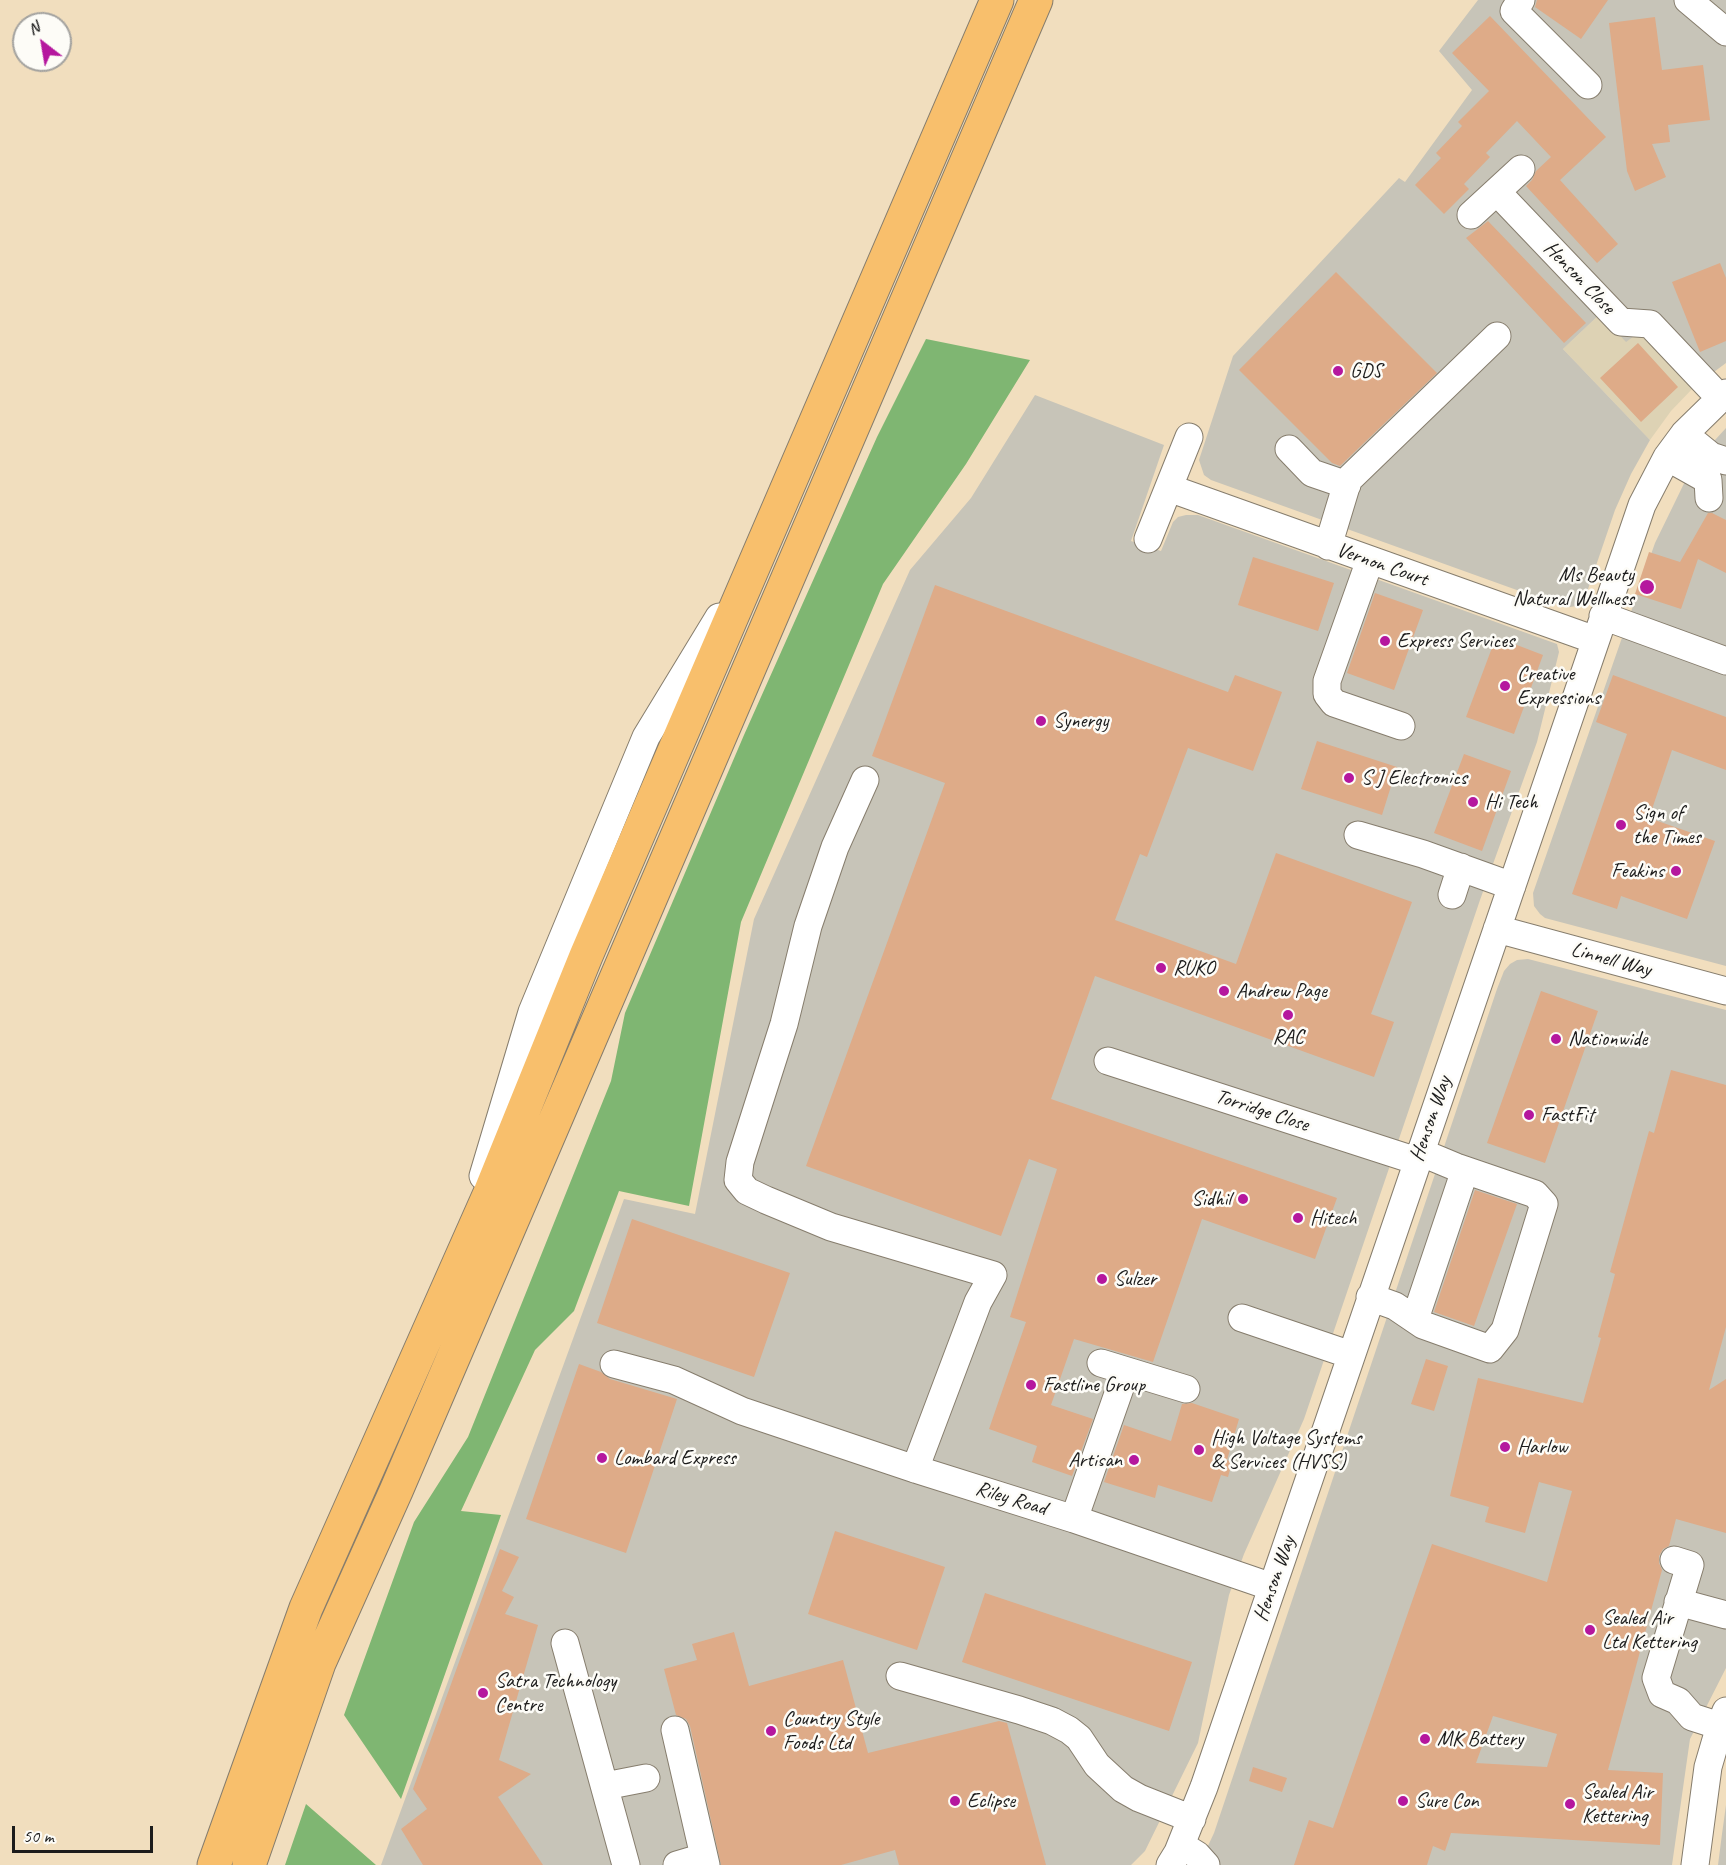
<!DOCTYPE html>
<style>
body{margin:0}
#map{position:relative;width:1726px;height:1865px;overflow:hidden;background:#f1debe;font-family:Caveat,sans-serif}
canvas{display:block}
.north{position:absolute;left:12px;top:12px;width:60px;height:60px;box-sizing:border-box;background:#fdfcf7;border:2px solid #a3a29f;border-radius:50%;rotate:329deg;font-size:16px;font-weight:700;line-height:24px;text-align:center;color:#1c1c1c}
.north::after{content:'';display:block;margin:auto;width:21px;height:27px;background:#b5179e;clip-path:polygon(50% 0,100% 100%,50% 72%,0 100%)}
.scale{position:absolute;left:12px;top:1826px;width:141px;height:27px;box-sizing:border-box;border:3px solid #1c1c1c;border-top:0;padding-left:8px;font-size:18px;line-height:21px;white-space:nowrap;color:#1c1c1c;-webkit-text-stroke:4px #fdfcf7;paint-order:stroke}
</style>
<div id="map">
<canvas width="1726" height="1865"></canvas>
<div class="north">N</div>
<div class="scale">50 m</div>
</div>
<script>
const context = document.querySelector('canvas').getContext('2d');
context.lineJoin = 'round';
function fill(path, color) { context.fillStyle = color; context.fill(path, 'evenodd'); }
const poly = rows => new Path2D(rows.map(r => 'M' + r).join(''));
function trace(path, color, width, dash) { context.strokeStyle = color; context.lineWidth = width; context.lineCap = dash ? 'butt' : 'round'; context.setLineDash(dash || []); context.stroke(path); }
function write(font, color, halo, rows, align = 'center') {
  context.font = font + ' Caveat,sans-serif'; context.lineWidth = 5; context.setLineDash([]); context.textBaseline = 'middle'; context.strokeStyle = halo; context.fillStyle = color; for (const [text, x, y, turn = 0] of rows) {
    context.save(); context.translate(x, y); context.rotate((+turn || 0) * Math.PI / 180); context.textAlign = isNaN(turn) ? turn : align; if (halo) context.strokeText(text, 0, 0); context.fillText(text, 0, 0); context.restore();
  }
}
fill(poly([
 [1600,314,1638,333,1645,333,1695,386,1671,411,1650,440,1563,349]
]), '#ddd2b4');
fill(poly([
 [1478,0,1726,0,1726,363,1695,386,1650,336,1638,333,1626,342,1600,314,1563,349,1650,440,1631,474,1615,510,1587,592,1583,600,1576,606,1570,607,1564,607,1211,480,1204,475,1199,460,1233,356,1399,178,1405,182,1472,90,1439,51],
 [1035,395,1164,445,1131,541,1161,551,1173,522,1178,517,1186,515,1198,515,1557,644,1559,652,1537,742,1480,900,1304,1419,1244,1554,1229,1595,1198,1743,1145,1851,1131,1865,381,1865,624,1199,695,1214,754,919,910,570,971,498],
 [1726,428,1726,966,1545,918,1540,914,1534,906,1533,893,1655,543,1694,463],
 [1528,959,1726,1010,1726,1668,1690,1739,1672,1865,1199,1865,1214,1833,1497,989,1504,971,1510,964,1517,960],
 [1726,1805,1726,1865,1718,1865,1722,1834]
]), '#c7c4b8');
fill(poly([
 [926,339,1030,360,966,464,883,584,741,922,689,1206,619,1191,574,1311,535,1350,461,1511,501,1515,401,1799,344,1715,414,1522,468,1437,611,1081,625,1013,744,735,877,437],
 [306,1804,376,1865,285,1865]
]), '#7fb672');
fill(poly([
 [1537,0,1608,0,1581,39,1535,7],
 [1490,16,1606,137,1560,180,1618,244,1597,263,1526,186,1532,180,1536,171,1551,157,1517,121,1486,153,1490,157,1464,184,1469,189,1444,214,1415,185,1441,158,1436,153,1462,126,1458,122,1489,91,1452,53],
 [1655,17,1662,70,1703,65,1710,120,1668,125,1670,142,1652,144,1666,177,1635,191,1627,171,1609,23],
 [1488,221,1586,323,1564,343,1466,238],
 [1720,263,1726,278,1726,341,1700,352,1672,282],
 [1336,272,1437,373,1340,466,1332,463,1239,370],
 [1638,343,1678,387,1641,422,1600,378],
 [1708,513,1712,513,1726,520,1726,573,1698,559,1681,609,1635,594,1649,552,1680,562],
 [1253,557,1334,583,1318,631,1238,605],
 [935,585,1228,692,1235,675,1282,692,1253,771,1188,748,1147,857,1140,854,1115,920,1236,964,1276,853,1412,902,1371,1014,1394,1022,1374,1077,1095,976,1051,1099,1337,1198,1315,1259,1202,1219,1153,1362,1074,1339,1051,1405,1093,1419,1072,1476,1032,1462,1037,1446,989,1429,1026,1322,1010,1317,1057,1169,1029,1159,1001,1236,806,1166,945,783,872,756],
 [1375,593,1423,610,1394,690,1347,673],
 [1496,637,1543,655,1514,734,1466,717],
 [1613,675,1726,717,1726,770,1672,750,1649,818,1715,841,1687,919,1621,896,1617,909,1572,894,1627,734,1596,722],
 [1317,741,1397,767,1382,815,1301,789],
 [1464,754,1511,771,1482,851,1434,833],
 [1541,991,1598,1011,1545,1163,1487,1143],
 [1671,1070,1726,1085,1726,1327,1709,1390,1726,1379,1726,1533,1676,1519,1669,1546,1663,1549,1659,1556,1659,1563,1662,1570,1608,1770,1663,1773,1660,1845,1451,1833,1445,1851,1433,1846,1427,1865,1294,1865,1309,1820,1333,1828,1432,1544,1547,1582,1572,1491,1539,1482,1525,1533,1485,1522,1489,1507,1450,1496,1478,1378,1583,1403,1601,1338,1598,1337,1615,1274,1610,1272,1649,1131,1654,1133],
 [1493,1716,1557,1734,1547,1767,1476,1763],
 [1475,1190,1517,1204,1474,1326,1434,1312],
 [632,1219,790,1273,754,1377,597,1323],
 [1426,1359,1448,1366,1434,1411,1411,1404],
 [579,1364,601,1372,610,1379,677,1399,626,1553,526,1519],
 [1192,1403,1239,1419,1227,1460,1232,1462,1228,1477,1221,1475,1212,1502,1158,1485,1155,1498,1104,1482,1124,1425,1171,1441,1182,1404],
 [835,1531,945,1567,917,1650,808,1614],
 [500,1549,519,1557,502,1591,514,1597,505,1614,538,1625,499,1760,531,1774,498,1797,543,1865,423,1865,401,1829,427,1809,413,1789],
 [985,1593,1192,1662,1169,1731,962,1662],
 [734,1632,749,1686,843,1660,868,1753,999,1721,1007,1723,1046,1865,899,1865,895,1850,841,1865,721,1865,690,1726,686,1719,676,1715,664,1669,697,1660,692,1644],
 [1253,1767,1287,1778,1282,1792,1249,1781]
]), '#deab88');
const minor = poly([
 [1521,0,1514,11,1588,85],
 [1688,0,1726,32],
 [1497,192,1621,322,1650,324,1720,398],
 [1471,215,1521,169],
 [1684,434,1711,456,1726,461],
 [1289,449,1312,473,1347,485],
 [1667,457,1708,480,1709,498],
 [1169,488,1595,640],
 [1148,539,1189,437],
 [1328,546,1348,480,1497,336],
 [1370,560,1327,681,1327,694,1334,703,1401,726],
 [1603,616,1726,661],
 [865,780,835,847,808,926,784,1024,740,1162,738,1180,747,1191,766,1200,831,1227,993,1275,978,1302,915,1469],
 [1358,835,1423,854,1512,886],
 [1452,895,1461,867],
 [1497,929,1726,991],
 [1108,1061,1417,1161],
 [483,1176,532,1012,646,737,719,617],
 [1370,1297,1395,1306,1423,1325,1490,1349,1505,1330,1544,1204,1535,1194,1456,1167,1420,1152],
 [1242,1318,1351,1355],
 [1415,1319,1465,1170],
 [1101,1363,1186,1389],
 [614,1364,674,1380,742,1411,915,1469,1074,1519,1272,1587],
 [1074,1519,1126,1371],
 [1674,1560,1690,1565,1656,1678,1662,1694,1678,1701,1692,1717,1720,1726],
 [1678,1602,1726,1615],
 [565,1643,626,1865],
 [900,1676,1019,1710,1052,1721,1069,1730,1079,1738,1097,1765,1123,1789,1139,1798,1192,1819],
 [675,1730,706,1865],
 [605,1786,646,1778],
 [1181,1845,1197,1855,1206,1865],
 [677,1865,704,1857],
 [1170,1865,1178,1852,1204,1787,1642,505,1667,457,1684,434,1726,393],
 [1695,1865,1708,1767,1720,1726,1726,1711]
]);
const highway = poly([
 [214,1865,306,1608,490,1193,586,956,997,0],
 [249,1865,319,1663,396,1491,1036,0]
]);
trace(minor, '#867d6d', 29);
trace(highway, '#867d6d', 35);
trace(minor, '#fff', 27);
trace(highway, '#f8bf6c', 33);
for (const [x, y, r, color] of [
 [1338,371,6,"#b5179e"],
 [1647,587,8,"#b5179e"],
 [1385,641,6,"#b5179e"],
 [1505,686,6,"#b5179e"],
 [1041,721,6,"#b5179e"],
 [1349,778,6,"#b5179e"],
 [1473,802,6,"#b5179e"],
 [1621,825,6,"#b5179e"],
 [1676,871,6,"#b5179e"],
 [1161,968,6,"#b5179e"],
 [1224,991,6,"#b5179e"],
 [1288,1015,6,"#b5179e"],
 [1556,1039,6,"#b5179e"],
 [1529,1115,6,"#b5179e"],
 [1243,1199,6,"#b5179e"],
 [1298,1218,6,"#b5179e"],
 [1102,1279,6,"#b5179e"],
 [1031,1385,6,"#b5179e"],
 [1505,1447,6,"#b5179e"],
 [1199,1450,6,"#b5179e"],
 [602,1458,6,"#b5179e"],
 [1134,1460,6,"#b5179e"],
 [1590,1630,6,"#b5179e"],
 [483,1693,6,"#b5179e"],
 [771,1731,6,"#b5179e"],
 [1425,1739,6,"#b5179e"],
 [955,1801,6,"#b5179e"],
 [1403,1801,6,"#b5179e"],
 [1570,1804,6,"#b5179e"]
]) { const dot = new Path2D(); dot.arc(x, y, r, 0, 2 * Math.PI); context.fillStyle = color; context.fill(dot); trace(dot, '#fdfcf7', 2); }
write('21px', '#1c1c1c', '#fdfcf7', [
 ["Henson Close",1579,278,46],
 ["Vernon Court",1382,565,19],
 ["Linnell Way",1611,960,15],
 ["Torridge Close",1262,1111,18],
 ["Henson Way",1431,1119,-71],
 ["Riley Road",1011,1499,17],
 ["Henson Way",1275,1579,-71]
]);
write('21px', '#1c1c1c', '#fdfcf7', [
 ["GDS",1350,371],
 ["Ms Beauty",1634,575,"right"],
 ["Natural Wellness",1634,599,"right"],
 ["Express Services",1397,641],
 ["Creative",1517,674],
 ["Expressions",1517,698],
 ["Synergy",1053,721],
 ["S J Electronics",1361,778],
 ["Hi Tech",1485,802],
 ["Sign of",1633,813],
 ["the Times",1633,837],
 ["Feakins",1664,871,"right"],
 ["RUKO",1173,968],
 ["Andrew Page",1236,991],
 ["RAC",1288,1037,"center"],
 ["Nationwide",1568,1039],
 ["FastFit",1541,1115],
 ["Sidhil",1231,1199,"right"],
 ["Hitech",1310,1218],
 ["Sulzer",1114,1279],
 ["Fastline Group",1043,1385],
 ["High Voltage Systems",1211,1438],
 ["& Services (HVSS)",1211,1462],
 ["Harlow",1517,1447],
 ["Lombard Express",614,1458],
 ["Artisan",1122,1460,"right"],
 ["Sealed Air",1602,1618],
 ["Ltd Kettering",1602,1642],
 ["Satra Technology",495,1681],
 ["Centre",495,1705],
 ["Country Style",783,1719],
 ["Foods Ltd",783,1743],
 ["MK Battery",1437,1739],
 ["Sealed Air",1582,1792],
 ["Kettering",1582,1816],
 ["Eclipse",967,1801],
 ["Sure Con",1415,1801]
], 'left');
</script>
